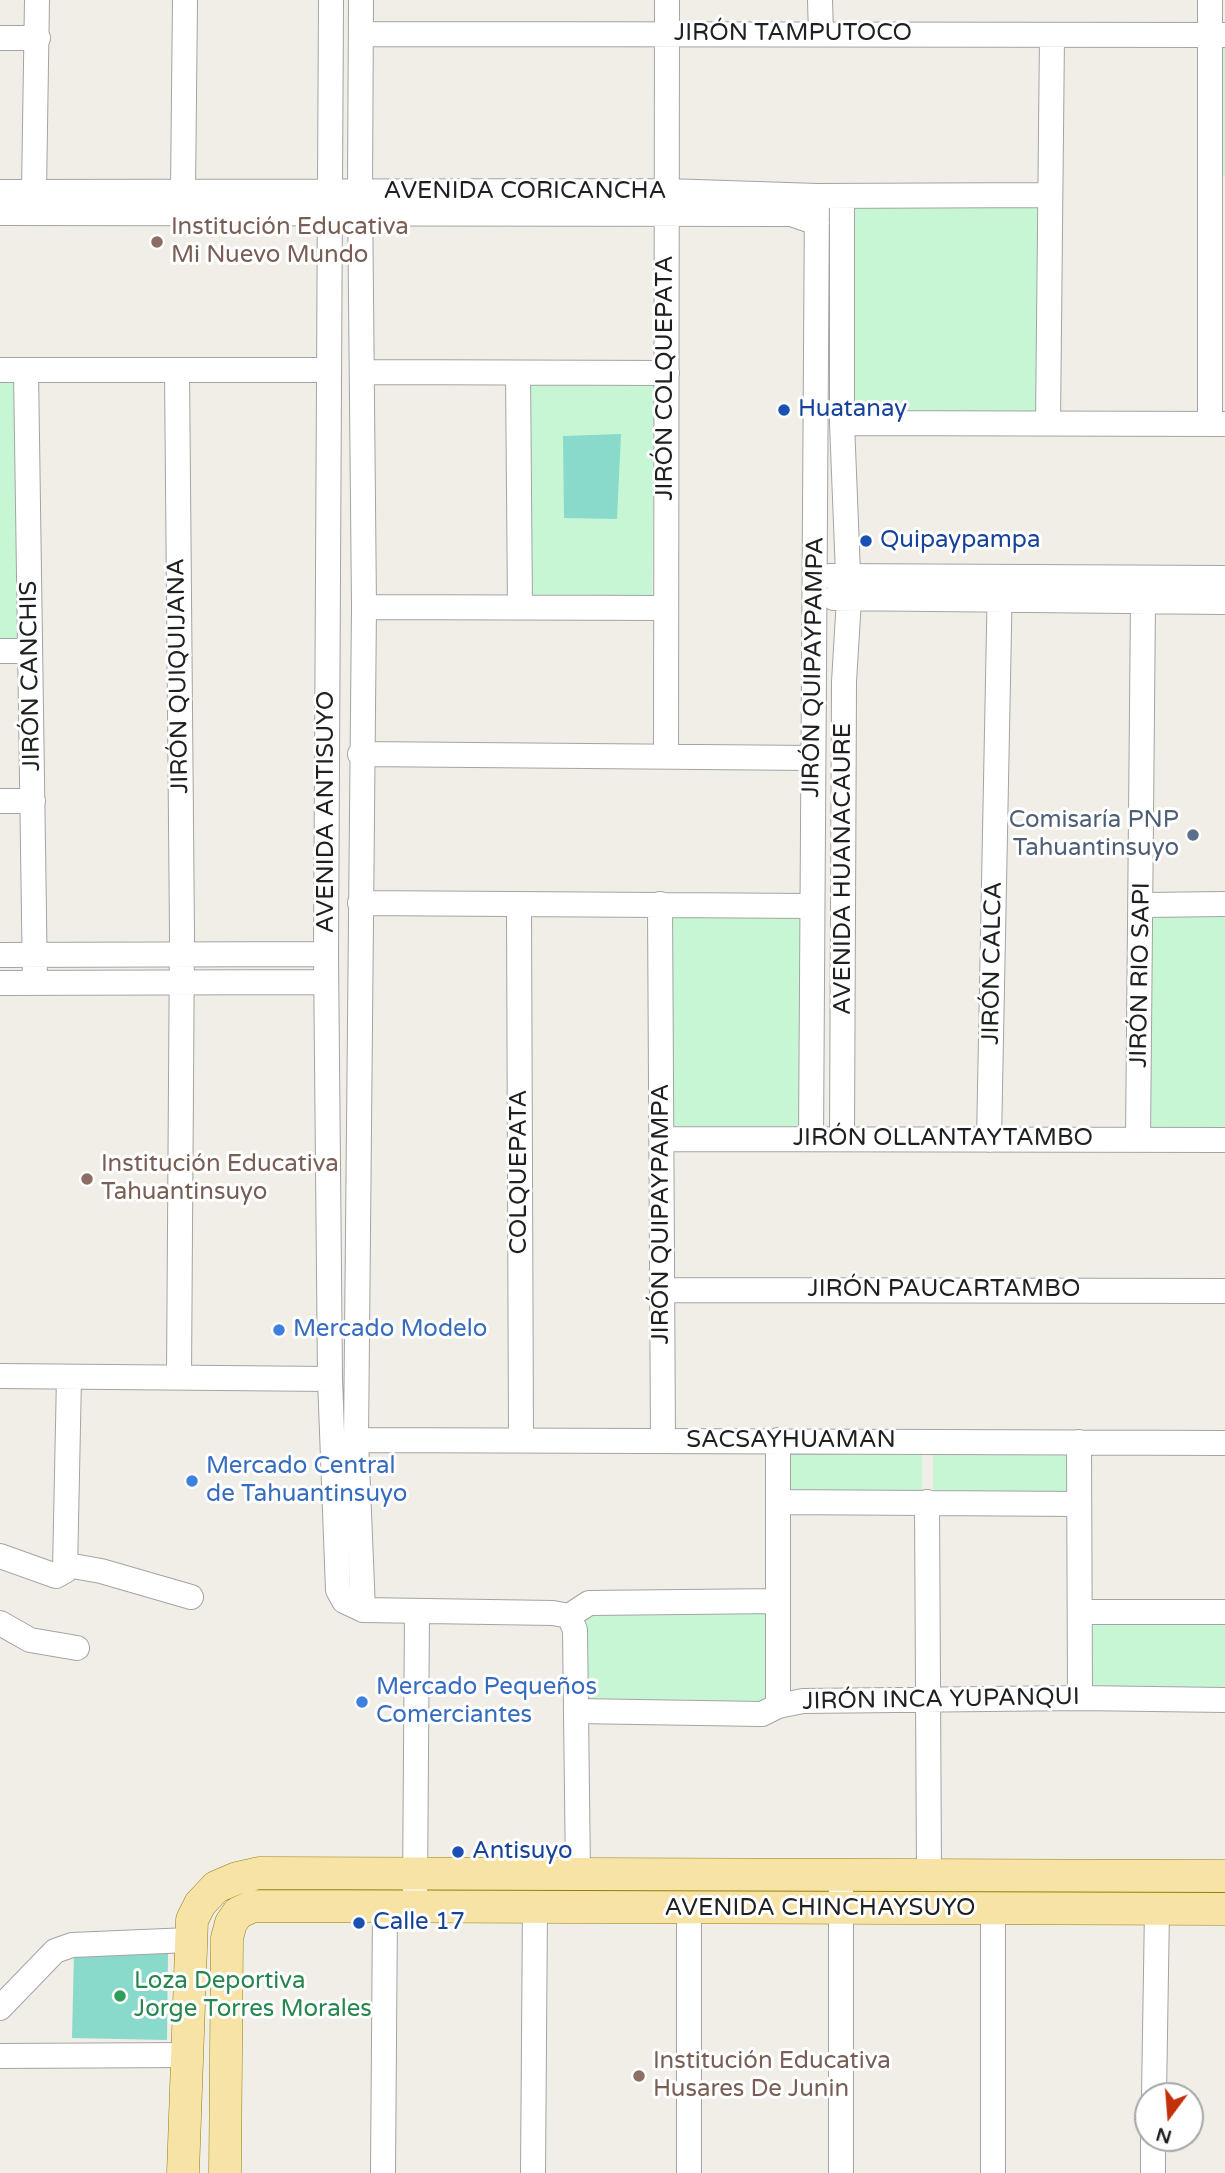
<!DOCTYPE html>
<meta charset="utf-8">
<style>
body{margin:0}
#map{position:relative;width:1225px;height:2173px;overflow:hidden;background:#f0eee7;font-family:"Varela Round",sans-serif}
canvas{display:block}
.north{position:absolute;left:1134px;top:2082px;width:70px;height:70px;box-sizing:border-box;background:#fff;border:2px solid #a6a6a6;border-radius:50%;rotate:196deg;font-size:19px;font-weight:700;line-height:28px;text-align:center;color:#202020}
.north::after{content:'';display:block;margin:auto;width:24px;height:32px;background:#c3300c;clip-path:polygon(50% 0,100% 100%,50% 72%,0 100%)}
</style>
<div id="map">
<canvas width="1225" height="2173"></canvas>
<div class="north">N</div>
</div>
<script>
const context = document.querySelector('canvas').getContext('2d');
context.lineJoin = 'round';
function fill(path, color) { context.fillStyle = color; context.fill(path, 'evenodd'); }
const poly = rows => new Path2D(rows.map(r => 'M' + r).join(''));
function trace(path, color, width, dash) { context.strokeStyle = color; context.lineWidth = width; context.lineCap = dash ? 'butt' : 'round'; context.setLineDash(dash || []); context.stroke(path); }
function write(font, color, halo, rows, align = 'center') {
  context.font = font + ' "Varela Round",sans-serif'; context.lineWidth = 6; context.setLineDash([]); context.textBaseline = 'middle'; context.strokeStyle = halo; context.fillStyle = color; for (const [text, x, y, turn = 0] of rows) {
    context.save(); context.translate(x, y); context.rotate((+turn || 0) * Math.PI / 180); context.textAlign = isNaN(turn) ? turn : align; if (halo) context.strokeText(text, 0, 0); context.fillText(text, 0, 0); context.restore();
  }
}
fill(poly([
 [1218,42,1225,42,1225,176,1219,176],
 [849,205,1038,205,1038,415,850,414],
 [0,374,21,374,26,646,0,646],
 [524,380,655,380,652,601,526,600],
 [1148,912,1225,912,1225,1132,1144,1131],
 [668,914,803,914,802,1130,671,1131],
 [784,1447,922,1447,922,1496,784,1497],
 [933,1449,1070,1450,1071,1498,933,1495],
 [583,1608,770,1608,771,1705,583,1704],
 [1085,1617,1225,1618,1225,1695,1086,1693]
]), '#c7f6d4');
fill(poly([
 [621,434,617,519,564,518,563,436],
 [74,1952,168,1953,167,2040,72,2038]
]), '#89daca');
const minor = poly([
 [331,0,326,954,330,1379,338,1590,344,1601,363,1610,553,1613,569,1616,575,1630,578,1874],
 [361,0,360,193,364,607,356,1440,363,1610],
 [820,0,821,34],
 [361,34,1225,35],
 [0,38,38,38],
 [34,191,37,0],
 [183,191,185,0],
 [0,192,666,191,817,196,1050,195],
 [842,196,842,423,849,599,844,682,842,1139],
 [0,213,791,214,817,223],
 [0,370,328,370],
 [26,370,35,983],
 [177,370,182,935,179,1377],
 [363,372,667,373],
 [518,373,520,607],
 [842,423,1225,424],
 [1048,423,1052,35],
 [1210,424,1210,0],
 [830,576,1225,578],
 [834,598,1225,602],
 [364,607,666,608],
 [0,651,30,651],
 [360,754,812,758],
 [666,756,667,0],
 [0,801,33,801],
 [360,903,812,906],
 [660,904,663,1440],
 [519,905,521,1440],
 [1143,905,1225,904],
 [0,955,326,954],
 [0,983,326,982],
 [662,1139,1225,1140],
 [811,1139,817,196],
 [989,1140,1000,577],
 [1138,1140,1143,601],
 [663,1290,1225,1291],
 [0,1376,330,1379],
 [356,1440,1225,1443],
 [1079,1442,1080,1698],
 [778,1502,1079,1504],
 [927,1502,929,1875],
 [0,1556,56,1576,65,1571,69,1377],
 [67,1565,101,1571,191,1597],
 [1081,1612,1225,1612],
 [569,1616,589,1603,778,1601],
 [0,1623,30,1640,77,1648],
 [778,1706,778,1440],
 [576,1711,762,1714,778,1706,803,1701,1080,1698,1225,1700],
 [415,1891,417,1612],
 [0,2008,55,1951,72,1945,189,1940],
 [0,2056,187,2055],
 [1154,2096,1157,1909],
 [383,2173,385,1907],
 [533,2173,535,1907],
 [689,2173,689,1908],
 [841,2173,841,1890],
 [993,2173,993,1910],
 [1153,2173,1153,2138]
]);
const major = poly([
 [183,2173,192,1920,200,1904,216,1887,237,1878,259,1873,1225,1876],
 [225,2173,227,1938,231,1923,238,1913,253,1906,1225,1909]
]);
trace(minor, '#a4a4a4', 26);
trace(major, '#928009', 33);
trace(minor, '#fff', 24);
trace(major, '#f6e3a5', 32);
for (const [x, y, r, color] of [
 [157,242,7,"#8d6e63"],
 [784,410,7,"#1a4fb4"],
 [866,541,7,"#1a4fb4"],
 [1193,835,7,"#5c6f8a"],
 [87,1179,7,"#8d6e63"],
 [279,1330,7,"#3f7fe0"],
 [192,1481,7,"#3f7fe0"],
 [362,1702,7,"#3f7fe0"],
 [458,1852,7,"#1a4fb4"],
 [359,1923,7,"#1a4fb4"],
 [120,1996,7,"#2e9e5b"],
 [639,2076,7,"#8d6e63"]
]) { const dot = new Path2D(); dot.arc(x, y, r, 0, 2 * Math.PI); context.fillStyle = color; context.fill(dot); trace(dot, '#fff', 2.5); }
write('24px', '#202020', '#fff', [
 ["JIRÓN TAMPUTOCO",793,34],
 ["AVENIDA CORICANCHA",525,192],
 ["JIRÓN COLQUEPATA",666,378,-90],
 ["JIRÓN QUIPAYPAMPA",814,667,-89],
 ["JIRÓN CANCHIS",31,676,-91],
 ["JIRÓN QUIQUIJANA",179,676,-91],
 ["AVENIDA ANTISUYO",327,812,-90],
 ["AVENIDA HUANACAURE",844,869,-90],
 ["JIRÓN CALCA",993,963,-89],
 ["JIRÓN RIO SAPI",1141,975,-89],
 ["JIRÓN OLLANTAYTAMBO",943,1139],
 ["COLQUEPATA",520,1172,-90],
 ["JIRÓN QUIPAYPAMPA",662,1214,-90],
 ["JIRÓN PAUCARTAMBO",944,1290],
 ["SACSAYHUAMAN",791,1441],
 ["JIRÓN INCA YUPANQUI",941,1700,-1],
 ["AVENIDA CHINCHAYSUYO",820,1909]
]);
write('24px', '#785e54', '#fff', [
 ["Institución Educativa",171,228],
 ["Mi Nuevo Mundo",171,256],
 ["Institución Educativa",101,1165],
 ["Tahuantinsuyo",101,1193],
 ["Institución Educativa",653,2062],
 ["Husares De Junin",653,2090]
], 'left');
write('24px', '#164399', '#fff', [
 ["Huatanay",798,410],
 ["Quipaypampa",880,541],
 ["Antisuyo",472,1852],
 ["Calle 17",373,1923]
], 'left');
write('24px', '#4e5e75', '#fff', [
 ["Comisaría PNP",1179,821],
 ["Tahuantinsuyo",1179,849]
], 'right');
write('24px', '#366cbe', '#fff', [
 ["Mercado Modelo",293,1330],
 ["Mercado Central",206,1467],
 ["de Tahuantinsuyo",206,1495],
 ["Mercado Pequeños",376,1688],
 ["Comerciantes",376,1716]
], 'left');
write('24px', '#27864d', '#fff', [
 ["Loza Deportiva",134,1982],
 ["Jorge Torres Morales",134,2010]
], 'left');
</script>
